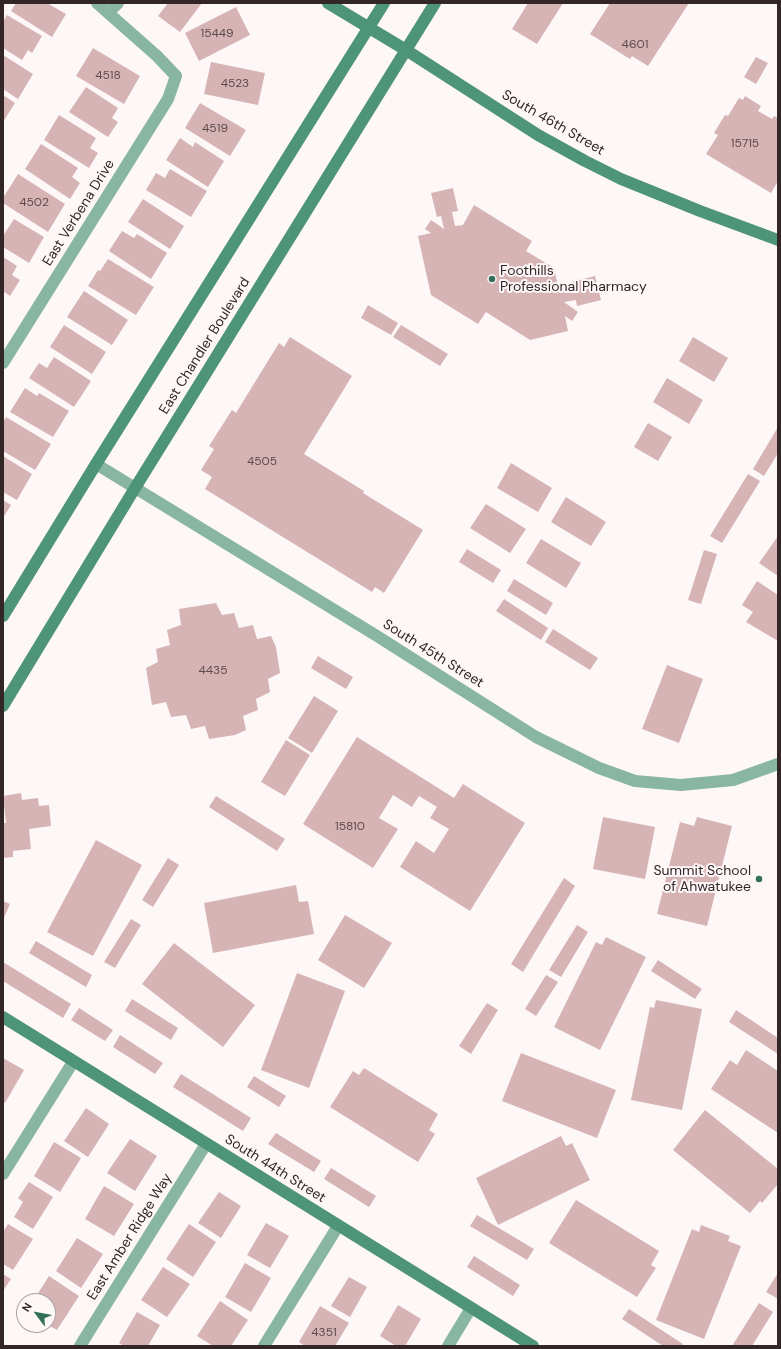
<!DOCTYPE html>
<style>
body{margin:0}
#map{position:relative;width:781px;height:1349px;overflow:hidden;background:#fef7f7;font-family:"DM Sans",sans-serif}
canvas{display:block}
.frame{position:absolute;inset:0;border:4px solid #332627;pointer-events:none}
.north{position:absolute;left:16px;top:1293px;width:40px;height:40px;box-sizing:border-box;background:#fef7f7;border:1px solid #ada3a4;border-radius:50%;rotate:302deg;font-size:11px;font-weight:700;line-height:16px;text-align:center;color:#332627}
.north::after{content:'';display:block;margin:auto;width:14px;height:18px;background:#346f5a;clip-path:polygon(50% 0,100% 100%,50% 72%,0 100%)}
</style>
<div id="map">
<canvas width="781" height="1349"></canvas>
<div class="frame"></div>
<div class="north">N</div>
</div>
<script>
const context = document.querySelector('canvas').getContext('2d');
context.lineJoin = 'round';
function fill(path, color) { context.fillStyle = color; context.fill(path, 'evenodd'); }
const poly = rows => new Path2D(rows.map(r => 'M' + r).join(''));
function trace(path, color, width, dash) { context.strokeStyle = color; context.lineWidth = width; context.lineCap = dash ? 'butt' : 'round'; context.setLineDash(dash || []); context.stroke(path); }
function write(font, color, halo, rows, align = 'center') {
  context.font = font + ' "DM Sans",sans-serif'; context.lineWidth = 4; context.setLineDash([]); context.textBaseline = 'middle'; context.strokeStyle = halo; context.fillStyle = color; for (const [text, x, y, turn = 0] of rows) {
    context.save(); context.translate(x, y); context.rotate((+turn || 0) * Math.PI / 180); context.textAlign = isNaN(turn) ? turn : align; if (halo) context.strokeText(text, 0, 0); context.fillText(text, 0, 0); context.restore();
  }
}
fill(poly([
 [16,3,47,3,66,14,52,37,11,11],
 [168,3,202,3,180,32,158,16],
 [528,3,563,3,537,44,512,29],
 [610,3,689,3,648,66,632,56,630,59,590,34],
 [236,7,250,35,199,61,185,33],
 [7,15,42,36,32,53,28,50,22,60,3,48,3,22],
 [93,48,140,76,124,104,76,76],
 [3,55,33,74,18,99,3,89],
 [756,57,768,63,756,84,744,77],
 [211,62,265,73,258,105,204,94],
 [86,87,118,108,112,118,118,122,108,137,69,112],
 [3,95,15,103,3,122],
 [745,96,761,106,758,111,772,119,774,116,778,118,778,181,771,193,706,154,718,135,714,133,725,115,728,116,739,98,743,100],
 [200,103,246,130,230,156,185,128],
 [59,115,96,138,90,148,98,153,89,168,44,140],
 [180,138,193,147,195,142,224,161,208,187,166,160],
 [41,144,78,168,72,177,80,183,70,199,25,169],
 [170,169,207,191,191,217,146,190,156,173,165,178],
 [18,174,65,204,48,232,3,203,3,198],
 [453,188,458,211,452,212,455,226,463,225,474,205,532,241,526,251,554,268,559,291,574,287,572,282,595,276,601,300,577,306,576,300,564,302,578,312,572,321,565,316,568,331,530,340,486,312,478,324,431,295,418,236,431,233,425,229,431,220,444,229,441,216,437,217,431,193],
 [143,199,184,226,170,249,128,222],
 [14,219,44,237,29,263,3,247,3,236],
 [122,231,134,238,137,234,167,253,151,279,109,251],
 [3,257,17,266,12,275,20,280,10,296,3,291],
 [108,259,154,287,136,315,88,286,98,270,100,271],
 [84,291,128,320,112,345,67,317],
 [368,305,398,323,391,335,361,318],
 [64,325,106,352,92,374,50,347],
 [401,325,448,354,440,366,393,337],
 [290,337,352,376,304,454,364,491,363,493,423,530,384,593,375,587,372,592,205,489,212,477,201,470,214,449,209,446,232,410,236,413,279,343,284,347],
 [693,337,728,358,714,382,679,361],
 [54,357,91,381,74,407,29,378,39,363,47,368],
 [667,378,703,400,689,424,653,402],
 [25,388,37,396,39,393,69,411,53,437,10,412],
 [6,417,51,444,35,470,3,451,3,422],
 [648,423,672,437,658,461,634,447],
 [778,427,778,453,764,476,753,469],
 [3,456,32,474,17,500,3,492],
 [511,463,552,488,538,512,497,488],
 [748,474,760,481,722,543,710,536],
 [566,497,606,522,591,546,551,522],
 [3,500,11,505,3,518],
 [486,504,526,529,510,553,470,528],
 [778,536,778,576,759,563],
 [541,539,581,563,566,588,526,563],
 [467,549,501,570,493,583,459,562],
 [704,550,717,554,701,604,688,600],
 [514,579,553,603,546,615,507,591],
 [757,581,778,595,778,641,746,622,753,612,742,605],
 [504,599,548,628,541,640,496,611],
 [216,603,222,615,234,613,239,628,253,625,257,639,271,636,276,647,280,673,268,679,270,692,256,699,258,710,243,716,246,730,235,735,209,739,205,726,191,729,186,715,171,717,166,702,152,705,146,668,158,662,156,649,170,645,167,630,181,625,179,609],
 [553,629,598,658,590,670,545,642],
 [318,656,353,677,346,689,311,668],
 [667,665,703,679,679,743,642,729],
 [314,696,338,711,312,753,288,738],
 [357,737,454,798,463,784,525,823,470,911,400,867,416,841,434,853,449,829,430,818,437,807,419,796,412,807,393,795,379,818,398,829,373,868,303,824],
 [286,740,310,755,285,796,261,782],
 [21,793,22,800,38,798,39,806,49,805,51,826,29,829,31,849,13,851,13,857,3,858,3,823,6,823,3,796],
 [216,796,285,839,277,851,209,807],
 [603,817,655,827,645,879,593,869],
 [697,817,732,826,707,926,657,914,680,822,694,826],
 [96,840,142,865,93,956,47,932],
 [168,858,179,865,153,907,142,900],
 [564,878,575,886,523,972,511,964],
 [296,885,299,902,308,901,314,934,213,953,204,903],
 [3,901,10,904,3,920],
 [345,915,392,943,364,988,318,960],
 [131,919,141,925,115,968,104,962],
 [577,925,588,932,561,977,549,970],
 [606,937,646,957,600,1050,554,1027,596,942,602,945],
 [36,941,92,975,86,987,29,953],
 [174,943,255,1005,223,1047,142,984],
 [658,960,702,989,695,999,651,971],
 [3,962,71,1004,63,1018,3,981],
 [297,973,345,991,309,1088,261,1070],
 [546,975,558,982,536,1016,525,1009],
 [132,999,178,1028,171,1040,125,1011],
 [656,1000,702,1009,682,1110,631,1100,650,1007,654,1008],
 [487,1003,498,1010,471,1054,459,1046],
 [79,1008,113,1030,105,1041,71,1020],
 [736,1010,778,1038,778,1054,729,1022],
 [120,1035,163,1063,155,1074,113,1047],
 [746,1050,778,1071,778,1133,711,1089,730,1060,737,1065],
 [521,1053,616,1090,597,1138,502,1101],
 [3,1058,24,1070,5,1103,3,1101],
 [364,1068,438,1114,429,1130,435,1134,418,1162,330,1107,353,1071,359,1075],
 [181,1074,251,1118,243,1131,173,1087],
 [254,1076,286,1096,279,1107,247,1087],
 [86,1108,109,1124,88,1157,64,1141],
 [705,1110,778,1169,778,1184,762,1203,760,1201,750,1213,673,1150],
 [276,1133,321,1161,314,1172,268,1144],
 [561,1136,566,1146,572,1143,590,1180,498,1225,476,1178],
 [130,1139,157,1156,135,1191,107,1173],
 [54,1142,81,1158,60,1192,34,1176],
 [331,1168,376,1196,369,1207,324,1179],
 [29,1182,53,1197,33,1229,14,1217,23,1202,18,1198],
 [104,1186,134,1204,114,1236,85,1219],
 [219,1192,241,1206,221,1238,198,1223],
 [576,1200,659,1251,651,1265,656,1268,637,1297,549,1243],
 [477,1215,534,1249,527,1260,470,1226],
 [266,1223,289,1236,270,1268,247,1255],
 [8,1224,33,1239,13,1270,3,1264,3,1232],
 [189,1224,216,1242,193,1277,166,1259],
 [701,1225,730,1236,728,1241,741,1246,704,1339,656,1320,692,1229,699,1232],
 [77,1238,103,1254,81,1288,56,1271],
 [474,1256,520,1285,513,1296,467,1267],
 [245,1263,271,1278,251,1312,225,1297],
 [163,1267,190,1284,167,1317,141,1300],
 [778,1273,778,1299,766,1292],
 [3,1274,11,1279,3,1291],
 [49,1276,79,1296,57,1330,48,1325,48,1301,33,1301],
 [349,1277,367,1287,350,1317,331,1306],
 [220,1301,248,1320,231,1346,213,1346,197,1336],
 [759,1303,773,1312,752,1346,732,1346],
 [398,1305,421,1319,405,1346,396,1346,380,1336],
 [320,1306,349,1323,335,1346,305,1346,299,1342],
 [629,1309,683,1344,681,1346,663,1346,622,1319],
 [137,1312,160,1325,148,1346,124,1346,119,1343]
]), '#d6b4b6');
trace(poly([
 [108,13,118,3],
 [3,363,168,99,176,76,157,56,97,3],
 [96,464,377,636,536,737,599,768,635,781,681,785,733,780,778,764],
 [3,1174,73,1062],
 [80,1346,206,1144],
 [264,1346,338,1226],
 [448,1346,471,1308]
]), '#89b5a3', 12);
trace(poly([
 [328,3,406,50,538,135,585,161,621,179,700,211,778,240],
 [3,616,96,464,384,3],
 [3,706,135,488,435,3],
 [3,1017,533,1346]
]), '#4e9479', 12);
for (const [x, y, r, color] of [
 [492,279,4,"#346f5a"],
 [759,879,4,"#346f5a"]
]) { const dot = new Path2D(); dot.arc(x, y, r, 0, 2 * Math.PI); context.fillStyle = color; context.fill(dot); trace(dot, '#fef7f7', 1.5); }
write('12px', '#5c4a4b', null, [
 ["15449",217,34],
 ["4601",635,45],
 ["4518",108,76],
 ["4523",235,84],
 ["4519",215,129],
 ["15715",745,144],
 ["4502",34,203],
 ["4505",262,462],
 ["4435",213,671],
 ["15810",350,827],
 ["4351",324,1333]
]);
write('14px', '#332627', '#fef7f7', [
 ["South 46th Street",553,123,30],
 ["East Verbena Drive",79,213,-58],
 ["East Chandler Boulevard",205,346,-58],
 ["South 45th Street",433,654,32],
 ["South 44th Street",275,1169,32],
 ["East Amber Ridge Way",130,1237,-58]
]);
write('14px', '#332627', '#fef7f7', [
 ["Foothills",500,271],
 ["Professional Pharmacy",500,287],
 ["Summit School",751,871,"right"],
 ["of Ahwatukee",751,887,"right"]
], 'left');
</script>
